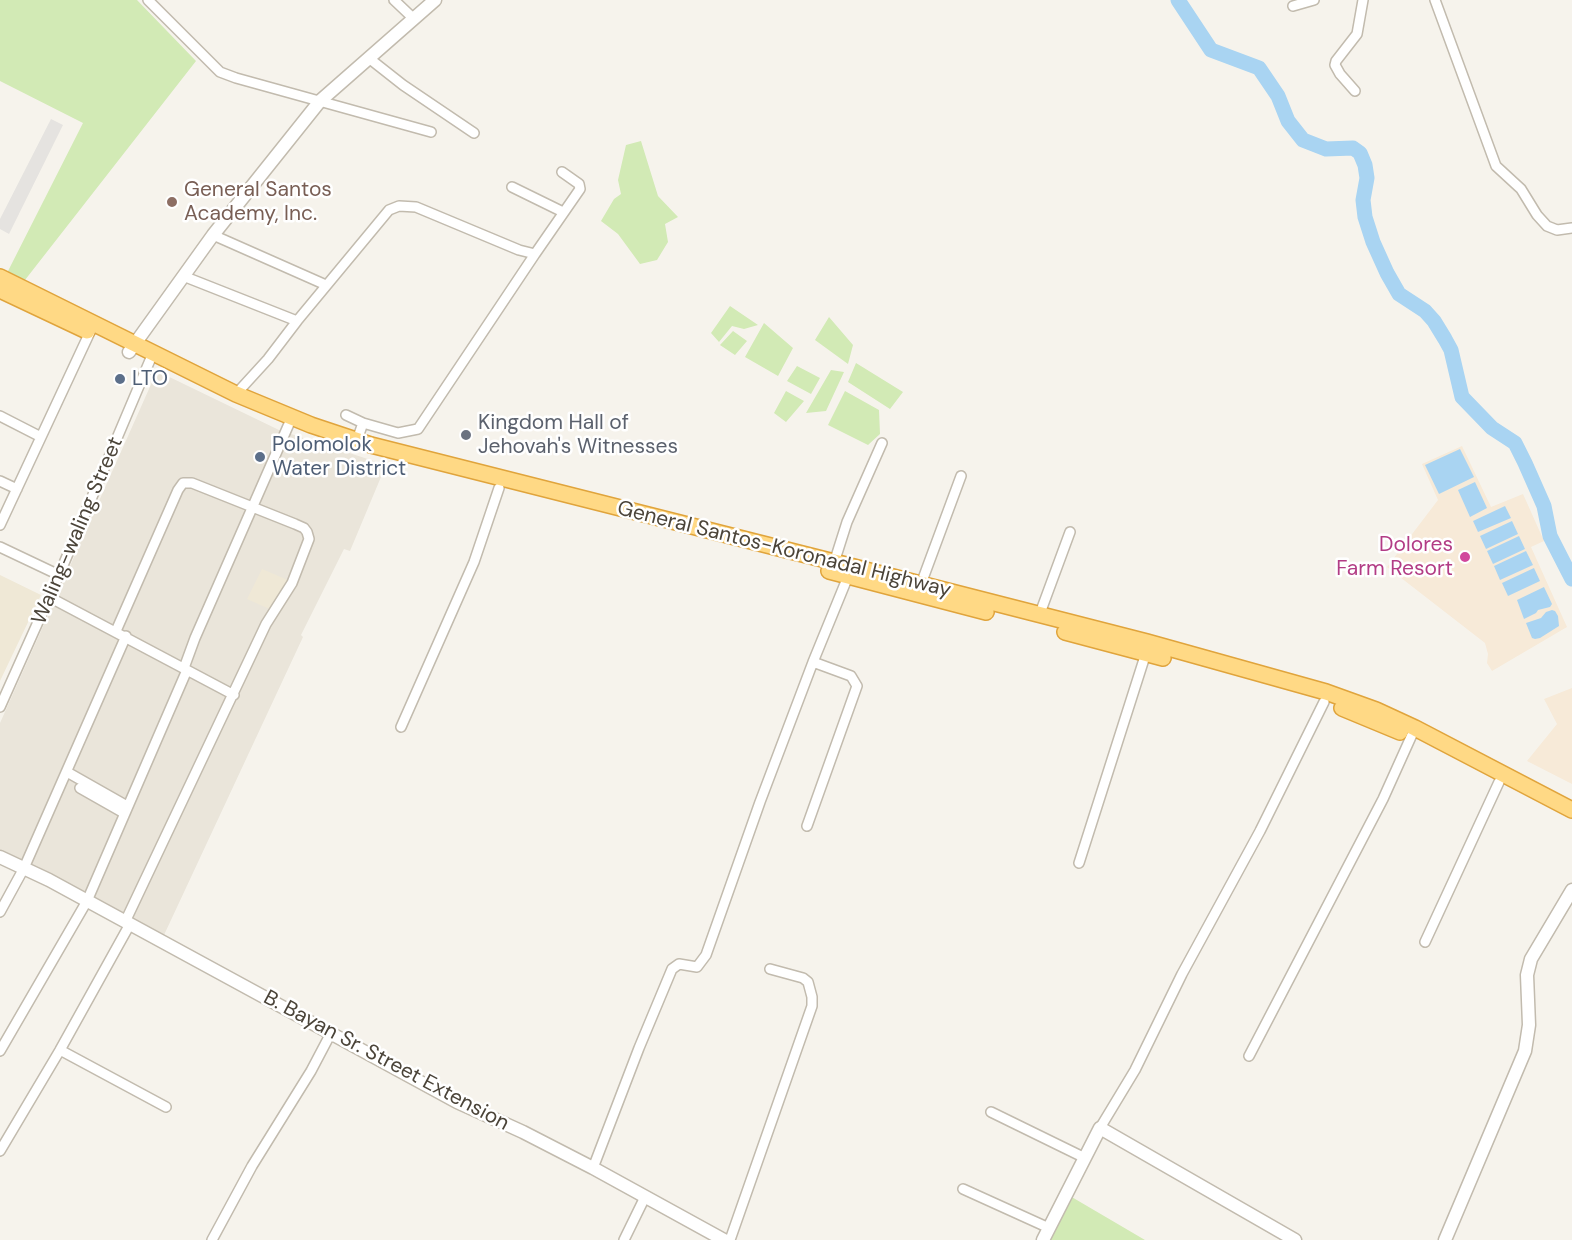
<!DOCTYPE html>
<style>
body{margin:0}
canvas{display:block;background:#f6f3ec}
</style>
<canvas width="1572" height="1240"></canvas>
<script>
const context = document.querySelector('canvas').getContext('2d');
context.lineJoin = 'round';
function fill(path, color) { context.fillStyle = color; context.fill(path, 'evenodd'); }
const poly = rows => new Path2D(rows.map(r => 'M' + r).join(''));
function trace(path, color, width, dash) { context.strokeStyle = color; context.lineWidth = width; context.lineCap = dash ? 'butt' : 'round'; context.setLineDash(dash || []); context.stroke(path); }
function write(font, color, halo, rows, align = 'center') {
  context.font = font + ' "DM Sans",sans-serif'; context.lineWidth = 5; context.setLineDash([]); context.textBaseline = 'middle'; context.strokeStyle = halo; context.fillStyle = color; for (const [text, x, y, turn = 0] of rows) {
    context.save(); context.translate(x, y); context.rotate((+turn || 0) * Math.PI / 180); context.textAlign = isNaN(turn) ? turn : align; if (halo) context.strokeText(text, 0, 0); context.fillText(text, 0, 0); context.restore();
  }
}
fill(poly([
 [157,371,279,430,386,465,350,551,344,549,301,635,303,637,164,935,0,852,0,723]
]), '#eae5da');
fill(poly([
 [1462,446,1491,507,1523,494,1544,541,1531,547,1567,627,1492,671,1487,663,1488,654,1485,643,1387,567,1438,500,1422,464],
 [1572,688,1572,784,1527,761,1557,724,1544,699]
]), '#f7ead8');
fill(poly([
 [262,569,290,581,276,612,247,599],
 [0,575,41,595,0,681]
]), '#efe8d6');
fill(poly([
 [0,0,137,0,196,61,25,280,6,275,83,123,0,81],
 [641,141,658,196,678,217,665,224,668,242,657,260,640,264,618,234,601,221,614,199,621,194,618,180,626,145],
 [730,306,758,325,744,329,732,326,719,342,711,333],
 [829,317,853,345,848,364,815,340],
 [764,323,793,348,778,376,745,357],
 [733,331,747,341,735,355,720,345],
 [856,363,903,392,890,409,848,382],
 [797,366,820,378,811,394,787,381],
 [831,370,844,372,826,411,806,413],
 [786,391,804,401,786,422,774,413],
 [845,391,879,410,880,434,868,445,828,425],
 [1070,1196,1145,1240,1045,1240]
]), '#d2eab5');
fill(poly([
 [51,119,63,125,9,234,0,229,0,219]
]), '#e5e3e0');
fill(poly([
 [1460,449,1474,477,1439,494,1425,465],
 [1475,482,1487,508,1470,517,1458,490],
 [1505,506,1511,518,1478,532,1473,521],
 [1512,521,1518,534,1486,549,1480,536],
 [1519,536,1525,549,1493,564,1487,551],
 [1526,551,1533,565,1500,580,1494,566],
 [1534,568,1540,581,1508,596,1502,583],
 [1544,587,1552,604,1550,607,1538,610,1536,613,1524,619,1517,600],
 [1552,610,1555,611,1558,616,1559,626,1540,638,1535,639,1532,638,1526,623,1541,618,1546,612]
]), '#a9d4f2');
trace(poly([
 [1178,0,1211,50,1259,68,1278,96,1288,121,1303,140,1326,149,1353,148,1360,153,1365,165,1367,178,1363,200,1365,217,1373,242,1387,273,1399,294,1425,311,1434,321,1445,339,1451,350,1462,397,1492,428,1515,443,1525,463,1544,506,1550,536,1572,579]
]), '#a9d4f2', 15);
const minor = poly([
 [148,0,220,72,236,78,431,132],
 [394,0,414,19],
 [1435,0,1496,166,1521,189,1537,215,1547,226,1557,230,1572,228],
 [1293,6,1314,0],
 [370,59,403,85,474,133],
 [1355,91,1340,74,1335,65,1336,61,1357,34,1363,0],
 [512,187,563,212],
 [213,235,326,285],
 [183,276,297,321,268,359,236,394],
 [297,321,389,210,399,206,416,207,519,250,535,254,580,189,579,184,562,172],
 [346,415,363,423],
 [0,416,41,437],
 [357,440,363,423,398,433,418,429,535,254],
 [0,481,17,489],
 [0,525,90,332],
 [0,547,59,575],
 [833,566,847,522,882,443],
 [921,584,961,476],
 [49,597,234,695],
 [1039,616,1070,532],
 [116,631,178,490,183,483,192,483,295,524,304,528,307,532,309,539,292,583,266,624,125,922],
 [184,668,195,638,292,417],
 [0,707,59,575,153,353],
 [401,727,474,562,499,488],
 [67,772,127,806],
 [80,788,124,813],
 [807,826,857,686,851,676,813,662],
 [1079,863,1146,653],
 [0,912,24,868,126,636],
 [1425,942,1499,782],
 [60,1050,166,1107],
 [0,1051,87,901,187,670],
 [1249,1056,1383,799,1415,728],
 [991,1112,1085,1158],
 [1100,1128,1135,1070,1182,974,1260,831,1324,702],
 [0,1151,60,1050,130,924],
 [593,1168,639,1048,672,969,679,964,697,967,706,955,760,802,813,662,849,574],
 [963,1189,1049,1228],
 [212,1240,252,1166,311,1071,331,1033],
 [624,1240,645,1197],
 [730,1240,812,1006,812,997,808,982,803,978,770,969]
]);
const tertiary = poly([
 [129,352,213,235,320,101,435,0],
 [0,857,49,880,457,1102,523,1132,593,1168,724,1240],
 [1043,1240,1100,1128,1295,1240],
 [1445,1240,1525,1051,1529,1025,1527,975,1531,959,1572,890]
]);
const trunk = poly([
 [0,277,236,394,311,425,371,445,850,566,1147,642,1326,692,1376,710,1415,728,1572,810],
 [0,290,87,331],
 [829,571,986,612],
 [1065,632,1163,658],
 [1342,708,1400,732]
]);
trace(minor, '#c2bbae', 12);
trace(tertiary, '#c2bbae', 15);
trace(trunk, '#e0a43c', 18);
trace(minor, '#fff', 9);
trace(tertiary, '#fff', 12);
trace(trunk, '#ffd985', 15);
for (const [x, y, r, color] of [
 [172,202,6,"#8d6e63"],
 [120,379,6,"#5c6f8a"],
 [466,435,6,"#6b7280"],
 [260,457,6,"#5c6f8a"],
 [1465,557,6,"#d1479c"]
]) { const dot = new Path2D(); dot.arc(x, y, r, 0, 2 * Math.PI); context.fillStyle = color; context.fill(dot); trace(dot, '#fff', 2); }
write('21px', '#785e54', '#fff', [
 ["General Santos",184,190],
 ["Academy, Inc.",184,214]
], 'left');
write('21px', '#4e5e75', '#fff', [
 ["LTO",132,379],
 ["Polomolok",272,445],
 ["Water District",272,469]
], 'left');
write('21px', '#5b616d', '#fff', [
 ["Kingdom Hall of",478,423],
 ["Jehovah's Witnesses",478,447]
], 'left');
write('21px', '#4b4439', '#fff', [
 ["Waling-waling Street",78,531,-67],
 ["General Santos-Koronadal Highway",784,550,14],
 ["B. Bayan Sr. Street Extension",386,1061,28]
]);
write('21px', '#b23c85', '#fff', [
 ["Dolores",1453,545],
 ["Farm Resort",1453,569]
], 'right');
</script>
